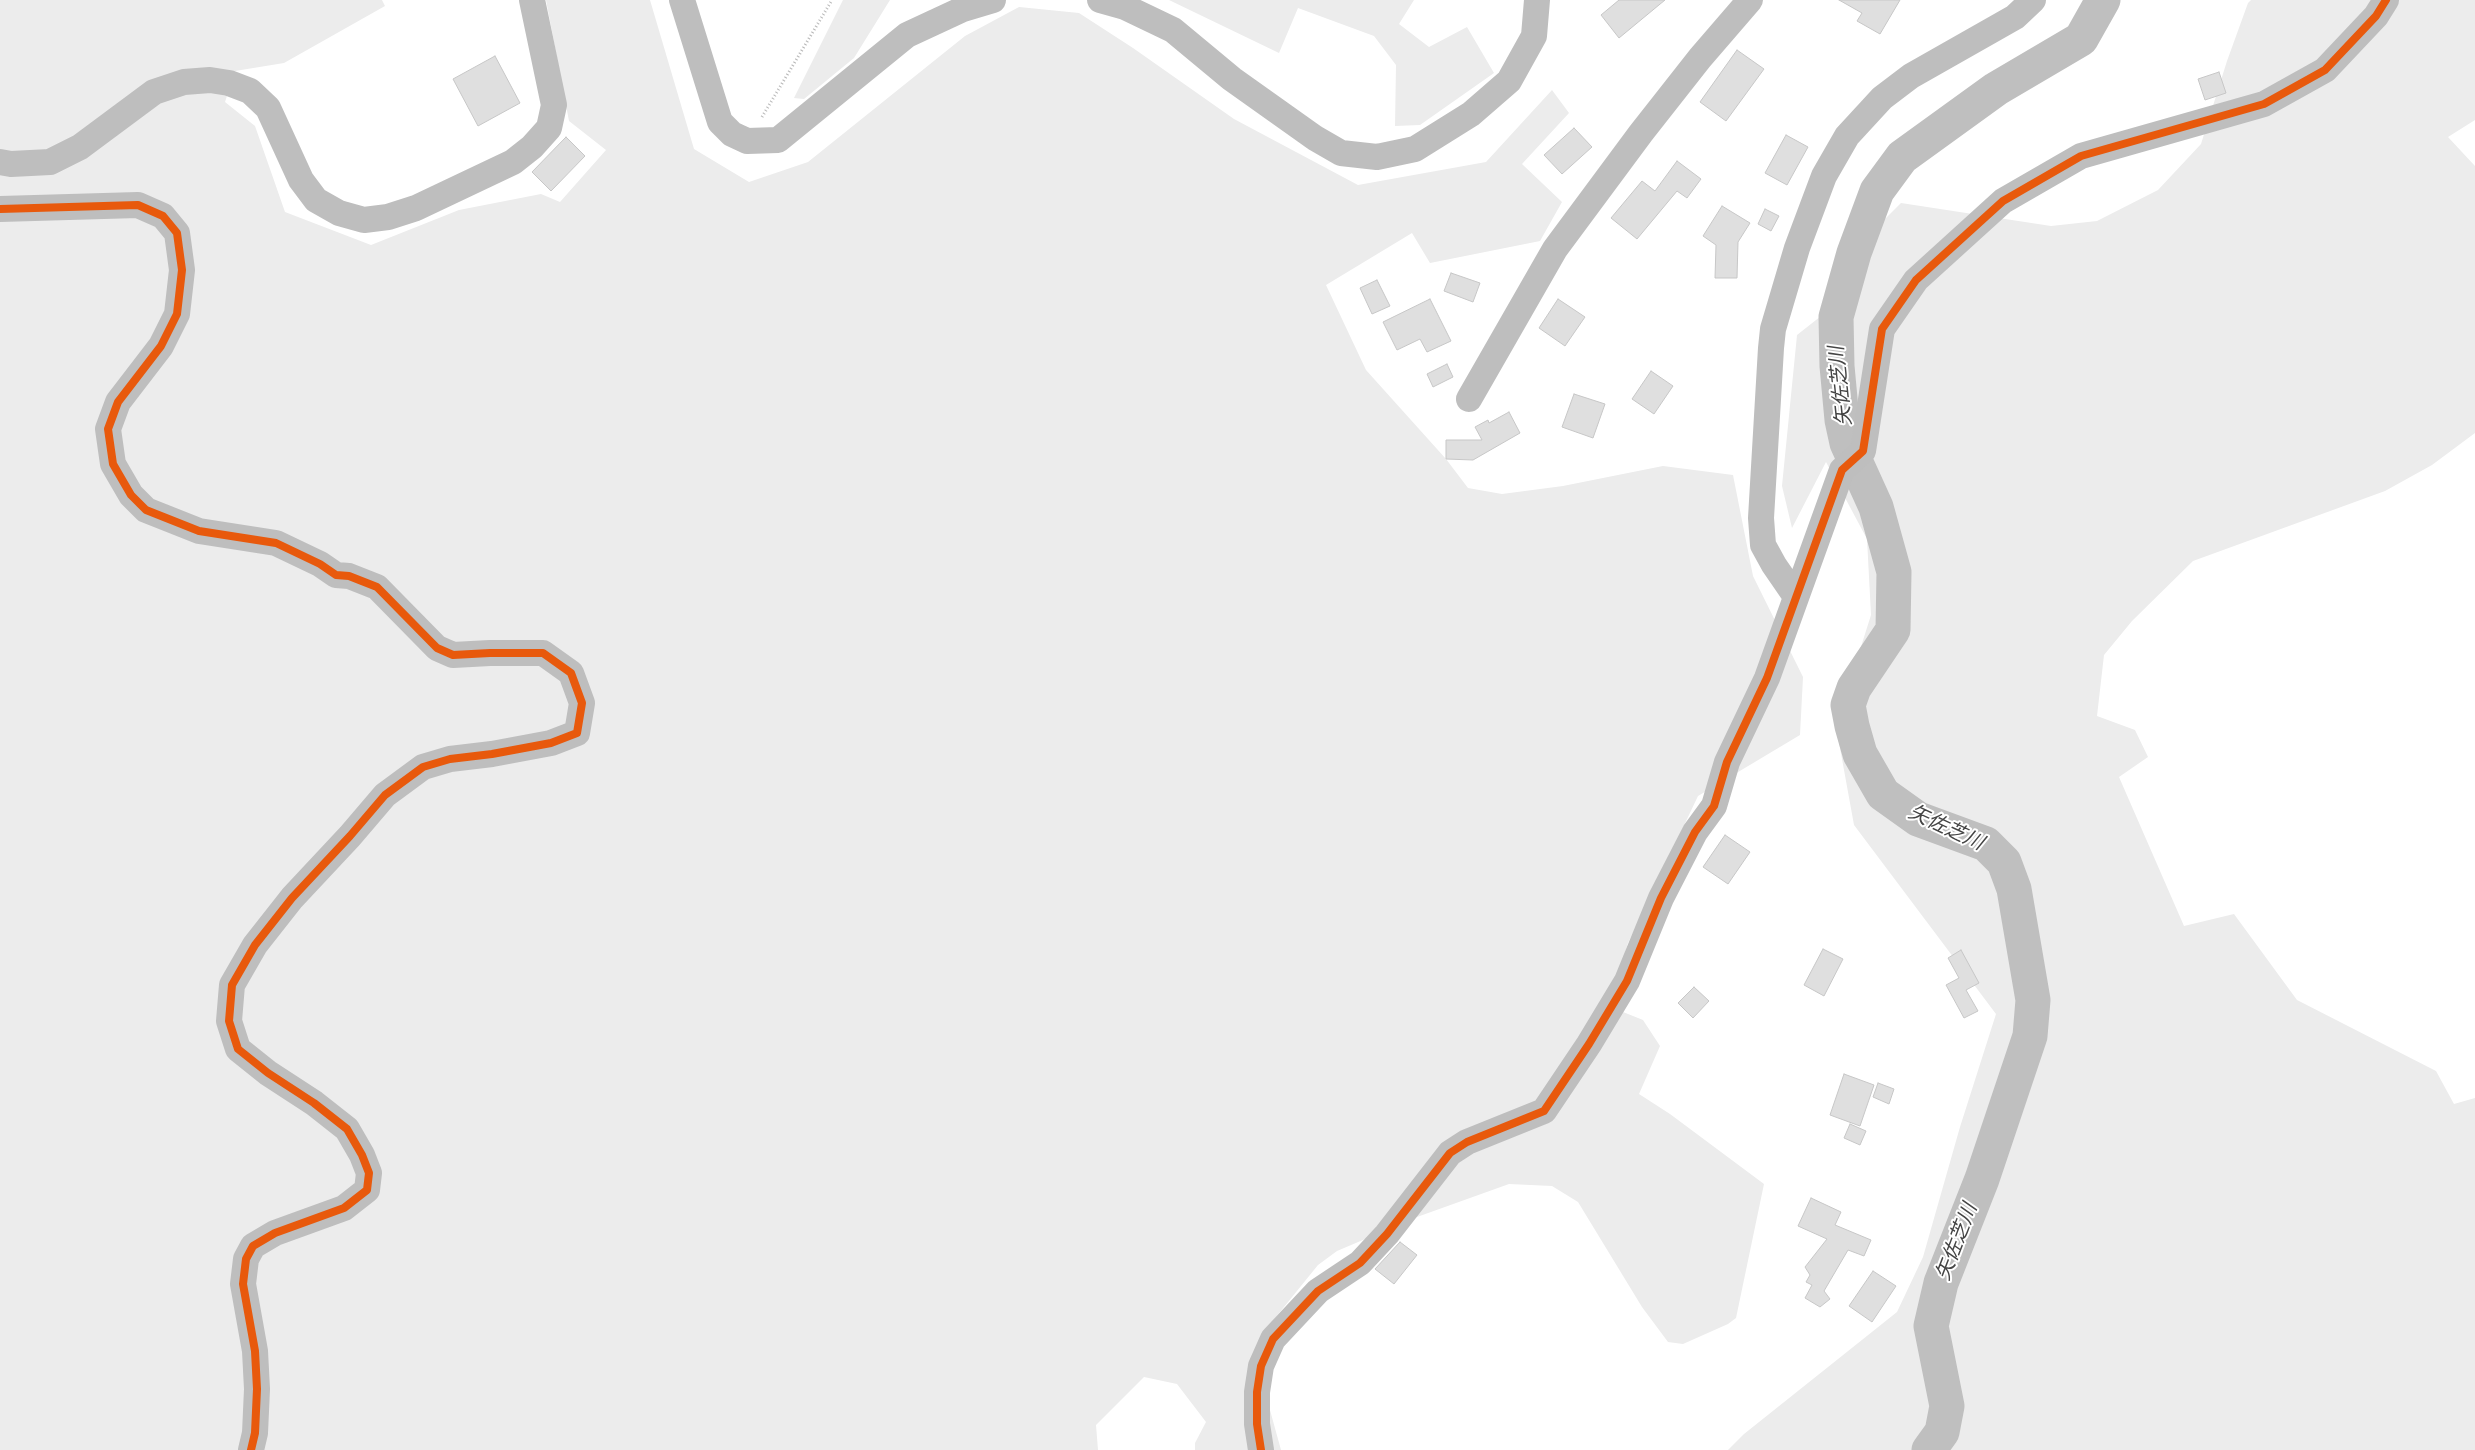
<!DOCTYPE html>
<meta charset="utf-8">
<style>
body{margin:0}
canvas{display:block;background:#fff}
</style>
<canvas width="2475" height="1450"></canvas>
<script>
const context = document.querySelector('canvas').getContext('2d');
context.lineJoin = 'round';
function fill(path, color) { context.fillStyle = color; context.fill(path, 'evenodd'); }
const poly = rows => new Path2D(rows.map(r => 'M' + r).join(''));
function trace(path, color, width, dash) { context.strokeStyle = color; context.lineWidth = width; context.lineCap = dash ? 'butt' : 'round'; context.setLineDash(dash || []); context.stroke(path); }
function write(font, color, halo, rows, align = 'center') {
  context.font = font + ' Karla,"Noto Sans JP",sans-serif'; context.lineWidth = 4; context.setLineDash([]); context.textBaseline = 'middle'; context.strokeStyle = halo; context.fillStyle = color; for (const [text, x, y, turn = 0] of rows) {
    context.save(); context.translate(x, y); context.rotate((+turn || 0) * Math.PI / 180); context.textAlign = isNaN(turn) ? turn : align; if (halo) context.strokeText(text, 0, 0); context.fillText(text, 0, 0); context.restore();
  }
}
fill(poly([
 [0,0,382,0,385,6,284,63,235,71,225,102,255,126,285,212,371,245,459,210,541,194,560,202,606,150,569,121,546,0,650,0,694,149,749,182,808,162,965,36,1019,7,1079,13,1133,48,1234,119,1358,185,1486,162,1552,90,1569,113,1522,164,1562,202,1540,241,1430,263,1412,233,1326,285,1366,370,1446,459,1468,488,1502,494,1563,486,1663,466,1733,475,1753,576,1803,677,1800,735,1698,796,1628,943,1608,1006,1643,1020,1660,1046,1639,1094,1670,1114,1764,1184,1736,1318,1728,1324,1683,1344,1668,1342,1642,1307,1578,1202,1552,1186,1509,1184,1417,1217,1337,1251,1318,1265,1271,1323,1257,1363,1281,1450,1195,1450,1195,1443,1206,1422,1177,1384,1144,1377,1096,1425,1098,1450,0,1450],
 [843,0,890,0,854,58,804,99,794,98],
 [1169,0,1414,0,1399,24,1429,47,1467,27,1494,73,1420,125,1395,126,1396,65,1374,36,1298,8,1279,53],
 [2251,0,2475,0,2475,120,2448,137,2475,166,2475,433,2432,465,2385,491,2193,561,2132,621,2104,655,2097,716,2135,730,2148,757,2119,777,2184,926,2234,914,2297,1000,2436,1071,2454,1104,2475,1098,2475,1450,1728,1450,1744,1434,1897,1312,1923,1257,1960,1127,1996,1014,1854,825,1836,726,1871,615,1867,539,1826,462,1792,528,1782,486,1797,335,1849,294,1877,227,1901,203,2051,226,2097,221,2158,190,2201,144,2227,61,2248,3]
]), '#ececec');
trace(poly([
 [1929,1450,1942,1432,1947,1406,1931,1326,1941,1283,1982,1179,2030,1036,2033,1000,2014,889,2004,862,1986,844,1918,819,1883,794,1860,754,1852,726,1848,705,1854,688,1893,630,1894,572,1876,507,1847,443,1842,420,1837,366,1836,317,1854,253,1877,191,1902,157,1996,89,2081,39,2103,0]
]), '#bfbfbf', 35);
const building = poly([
 [1619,0,1665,0,1619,38,1601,15,1619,0],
 [1839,0,1900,0,1880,34,1857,21,1862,13,1839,0],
 [1737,50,1764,69,1726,121,1700,102,1737,50],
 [495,56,520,103,478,126,453,79,495,56],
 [2219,72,2226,93,2205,100,2198,79,2219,72],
 [1574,128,1592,147,1562,174,1544,155,1574,128],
 [1786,135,1808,147,1787,185,1765,173,1786,135],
 [566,137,585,156,551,191,532,172,566,137],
 [1677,161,1701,179,1687,198,1677,191,1637,239,1611,218,1642,181,1655,191,1677,161],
 [1722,206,1750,223,1738,242,1737,278,1715,278,1716,245,1703,236,1722,206],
 [1765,209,1779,216,1771,231,1758,224,1765,209],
 [1451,273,1480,283,1473,302,1444,291,1451,273],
 [1377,280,1390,306,1372,314,1360,288,1377,280],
 [1430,299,1451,341,1427,352,1420,339,1397,350,1383,322,1430,299],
 [1558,299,1585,317,1565,346,1539,328,1558,299],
 [1447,364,1453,377,1433,387,1427,374,1447,364],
 [1651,371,1673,386,1654,414,1632,399,1651,371],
 [1574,394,1605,404,1593,438,1562,427,1574,394],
 [1509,412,1520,433,1473,460,1446,459,1446,440,1482,440,1475,427,1488,420,1489,423,1509,412],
 [1725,835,1750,852,1728,884,1703,867,1725,835],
 [1823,949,1843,959,1824,996,1804,985,1823,949],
 [1961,950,1979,983,1966,990,1978,1011,1964,1018,1946,985,1959,978,1948,958,1961,950],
 [1694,987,1709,1001,1693,1018,1678,1003,1694,987],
 [1844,1074,1874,1085,1860,1126,1830,1115,1844,1074],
 [1878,1083,1894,1089,1889,1104,1873,1097,1878,1083],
 [1850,1124,1866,1131,1860,1145,1844,1138,1850,1124],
 [1811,1198,1841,1212,1835,1225,1871,1240,1864,1256,1848,1250,1824,1291,1830,1299,1820,1307,1805,1298,1812,1285,1806,1282,1810,1275,1805,1267,1827,1239,1798,1226,1811,1198],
 [1400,1242,1417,1255,1394,1284,1375,1269,1400,1242],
 [1873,1271,1896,1286,1872,1322,1849,1306,1873,1271]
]);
fill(building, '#dfdfdf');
trace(building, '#c7c7c7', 1);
trace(poly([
 [762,117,832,0]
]), '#b9b9b9', 3, [1, 2.5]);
trace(poly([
 [682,0,720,122,732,134,747,141,778,140,907,35,963,9,993,0],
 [1100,0,1125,7,1173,30,1232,79,1315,138,1341,153,1377,157,1415,149,1471,114,1509,81,1534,36,1537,0],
 [0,162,11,164,50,162,80,147,154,92,184,82,210,80,229,83,250,91,268,108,301,180,316,200,339,213,364,220,388,217,416,208,513,162,532,147,549,128,554,105,532,0],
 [0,209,138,205,163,216,177,233,182,270,177,314,161,346,118,402,108,429,113,464,131,495,146,510,199,531,276,543,320,564,336,575,349,576,377,587,437,648,453,655,490,653,543,653,571,673,582,703,577,733,551,743,492,754,450,759,423,767,385,795,350,836,292,898,255,945,232,985,229,1021,238,1049,268,1073,314,1103,347,1129,362,1155,369,1173,367,1190,344,1208,275,1233,253,1246,246,1259,243,1284,255,1351,257,1389,255,1433,251,1450],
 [1469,399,1555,249,1641,133,1700,58,1750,0],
 [1796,597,1774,565,1763,545,1761,518,1771,348,1773,329,1797,248,1824,176,1847,136,1882,98,1911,76,2015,17,2033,0],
 [1261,1450,1257,1424,1257,1392,1261,1366,1273,1339,1318,1291,1360,1263,1387,1234,1450,1153,1467,1142,1544,1111,1589,1044,1627,981,1661,898,1695,832,1714,806,1727,762,1767,678,1842,470,1863,451,1882,329,1916,280,2003,201,2081,156,2264,104,2325,70,2376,16,2386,0]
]), '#bebebe', 26);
trace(poly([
 [0,209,138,205,163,216,177,233,182,270,177,314,161,346,118,402,108,429,113,464,131,495,146,510,199,531,276,543,320,564,336,575,349,576,377,587,437,648,453,655,490,653,543,653,571,673,582,703,577,733,551,743,492,754,450,759,423,767,385,795,350,836,292,898,255,945,232,985,229,1021,238,1049,268,1073,314,1103,347,1129,362,1155,369,1173,367,1190,344,1208,275,1233,253,1246,246,1259,243,1284,255,1351,257,1389,255,1433,251,1450],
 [1261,1450,1257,1424,1257,1392,1261,1366,1273,1339,1318,1291,1360,1263,1387,1234,1450,1153,1467,1142,1544,1111,1589,1044,1627,981,1661,898,1695,832,1714,806,1727,762,1767,678,1842,470,1863,451,1882,329,1916,280,2003,201,2081,156,2264,104,2325,70,2376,16,2386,0]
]), '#e8590c', 8);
write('italic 20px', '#444', '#fff', [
 ["矢佐芝川",1841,386,-96],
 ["矢佐芝川",1946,828,25],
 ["矢佐芝川",1957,1242,-69]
]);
</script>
